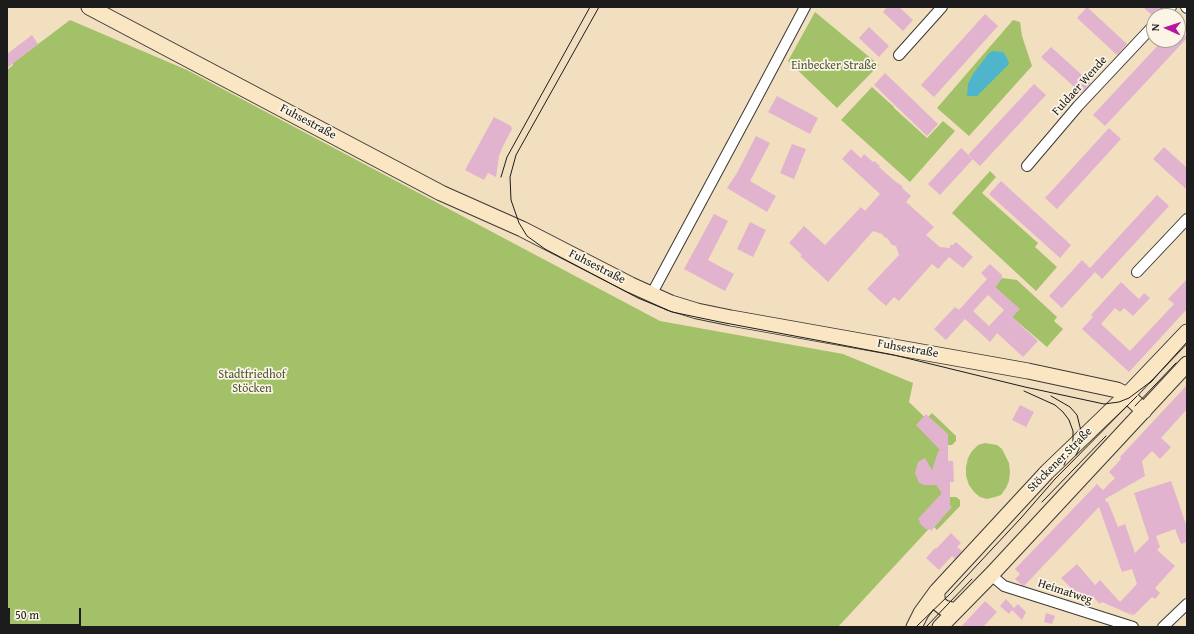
<!DOCTYPE html>
<meta charset="utf-8">
<style>
body{margin:0}
#map{position:relative;width:1194px;height:634px;overflow:hidden;background:#f2dfc0;font-family:"Gentium Book Plus",serif}
canvas{display:block}
.frame{position:absolute;inset:0;border:8px solid #1c1c1c;pointer-events:none}
.north{position:absolute;left:1146px;top:8px;width:40px;height:40px;box-sizing:border-box;background:#fcf5e5;border:1px solid #a29e95;border-radius:50%;rotate:273deg;font-size:11px;font-weight:700;line-height:16px;text-align:center;color:#1c1c1c}
.north::after{content:'';display:block;margin:auto;width:14px;height:18px;background:#b5179e;clip-path:polygon(50% 0,100% 100%,50% 72%,0 100%)}
.scale{position:absolute;left:8px;top:608px;width:73px;height:18px;box-sizing:border-box;border:2px solid #1c1c1c;border-top:0;padding-left:5px;font-size:12px;line-height:14px;white-space:nowrap;color:#1c1c1c;-webkit-text-stroke:3px #fcf5e5;paint-order:stroke}
</style>
<div id="map">
<canvas width="1194" height="634"></canvas>
<div class="frame"></div>
<div class="north">N</div>
<div class="scale">50 m</div>
</div>
<script>
const context = document.querySelector('canvas').getContext('2d');
context.lineJoin = 'round';
function fill(path, color) { context.fillStyle = color; context.fill(path, 'evenodd'); }
const poly = rows => new Path2D(rows.map(r => 'M' + r).join(''));
function trace(path, color, width, dash) { context.strokeStyle = color; context.lineWidth = width; context.lineCap = dash ? 'butt' : 'round'; context.setLineDash(dash || []); context.stroke(path); }
function write(font, color, halo, rows, align = 'center') {
  context.font = font + ' "Gentium Book Plus",serif'; context.lineWidth = 3.5; context.setLineDash([]); context.textBaseline = 'middle'; context.strokeStyle = halo; context.fillStyle = color; for (const [text, x, y, turn = 0] of rows) {
    context.save(); context.translate(x, y); context.rotate((+turn || 0) * Math.PI / 180); context.textAlign = isNaN(turn) ? turn : align; if (halo) context.strokeText(text, 0, 0); context.fillText(text, 0, 0); context.restore();
  }
}
fill(poly([
 [815,12,879,65,837,108,788,61],
 [70,20,187,70,660,321,843,354,913,383,909,402,946,438,928,417,932,413,956,436,956,441,952,445,948,445,948,438,947,438,950,505,950,497,956,497,960,500,960,506,937,530,933,526,951,507,950,506,838,627,7,627,7,70,13,65,13,63],
 [1013,20,1020,22,1022,36,1032,66,969,136,937,108],
 [872,87,894,107,894,108,927,138,943,121,955,131,910,182,841,120],
 [990,171,996,177,982,193,1038,243,1035,247,1057,267,1036,291,952,213],
 [1002,278,1017,280,1057,317,1054,321,1063,329,1047,347,1012,317,1019,309,995,287],
 [985,443,997,445,1002,449,1009,463,1010,472,1009,481,1006,488,1001,495,995,497,987,499,980,497,974,492,969,485,966,476,966,467,968,458,972,451,978,445]
]), '#a3c169');
fill(poly([
 [993,51,1003,52,1007,58,1009,64,977,96,967,96,968,84,973,74,989,53]
]), '#4fb5cd');
fill(poly([
 [887,7,899,7,913,20,903,31,883,12],
 [1087,7,1127,44,1117,55,1077,18],
 [1143,7,1162,7,1154,17],
 [985,14,998,26,934,97,921,85],
 [869,27,889,46,879,57,859,38],
 [1178,28,1187,38,1105,126,1093,115,1163,40,1179,40,1178,39],
 [32,35,38,44,7,68,7,54],
 [1051,47,1091,83,1081,93,1041,57],
 [885,73,938,124,927,136,874,85],
 [1034,84,1046,95,980,166,968,155],
 [777,96,818,118,810,134,768,112],
 [494,117,511,126,512,129,503,146,499,156,496,177,488,173,484,180,465,170],
 [1109,128,1121,139,1057,209,1045,198],
 [756,136,770,143,750,181,776,196,767,212,727,188,737,173],
 [792,144,806,149,794,179,780,173],
 [1164,147,1187,168,1187,190,1153,159],
 [961,148,973,159,940,195,928,184],
 [851,149,861,158,864,154,873,162,874,161,880,166,879,167,897,183,897,182,903,187,902,188,911,196,906,202,934,227,926,235,940,247,950,248,950,245,953,245,956,242,973,257,963,268,949,257,938,269,932,264,899,301,894,297,886,306,867,289,899,255,896,246,892,245,887,238,884,237,882,234,873,231,828,282,800,256,802,255,789,243,804,226,825,245,861,207,865,211,880,194,842,159],
 [1001,181,1071,245,1060,258,989,194],
 [1157,195,1169,206,1102,279,1095,272,1062,308,1049,296,1082,260,1094,272,1090,268],
 [714,214,728,221,708,260,734,274,725,291,684,269],
 [750,222,766,230,753,257,737,249],
 [990,264,1002,275,1002,278,995,287,1020,309,1012,317,1038,341,1023,357,997,333,990,342,965,319,946,340,934,329,955,307,959,310,987,279,981,273],
 [988,295,1004,310,989,326,973,311],
 [1187,279,1187,309,1129,372,1082,329,1093,317,1091,315,1121,282,1139,299,1144,293,1150,298,1133,316,1124,308,1120,312,1115,308,1101,324,1130,351,1174,304,1168,299],
 [1187,385,1187,409,1161,438,1171,447,1160,459,1152,451,1142,461,1145,476,1105,499,1106,502,1108,502,1118,527,1125,524,1135,553,1149,539,1134,493,1171,481,1187,527,1187,542,1181,544,1175,529,1156,536,1160,547,1157,550,1175,566,1155,588,1160,593,1155,599,1152,597,1134,615,1127,609,1134,616,1102,602,1100,604,1094,598,1091,601,1084,593,1080,597,1061,578,1077,564,1095,585,1100,580,1120,602,1137,584,1132,569,1122,572,1099,507,1024,586,1022,585,1015,579,1020,574,1015,569,1097,484,1103,490,1115,478,1109,472,1121,459,1120,457],
 [1020,405,1034,412,1026,427,1012,420],
 [926,414,948,434,948,461,953,461,954,482,950,482,950,506,952,507,931,531,928,528,927,530,919,523,920,521,918,519,941,494,941,492,936,485,924,485,919,483,915,473,918,462,925,458,932,470,938,452,940,450,916,425],
 [951,533,961,543,957,547,962,551,955,559,952,556,939,570,926,558,935,548,936,549],
 [1006,599,1014,608,1018,604,1026,612,1022,620,1012,610,1009,614,1000,606],
 [985,601,997,612,983,627,961,627],
 [1046,613,1055,616,1052,624,1044,622]
]), '#e1b3ce');
const street = poly([
 [1186,7,1187,8],
 [1162,16,1171,7],
 [899,55,942,7],
 [1027,166,1078,106,1154,25],
 [1137,272,1187,219],
 [651,295,752,107,805,7],
 [991,575,1004,586,1133,627],
 [1163,627,1187,604]
]);
const secondary = poly([
 [89,7,441,193,522,229,631,285,671,303,697,311,731,318,1028,371,1117,390,1127,395,1144,411],
 [937,591,937,599,939,604,944,608,956,611],
 [914,627,921,613,937,591,1047,472,1127,395,1187,332],
 [940,627,991,575,1187,364]
]);
trace(street, '#3c3935', 12);
trace(secondary, '#3c3935', 17);
trace(street, '#fff', 10);
trace(secondary, '#fbe6c4', 15);
trace(poly([
 [599,7,516,155,510,177,511,200,519,223,527,236,545,249,638,298,672,312,720,322,816,340,894,355,1025,387,1104,404,1119,402,1129,398,1153,380],
 [501,177,507,157,590,7],
 [1150,383,1187,342],
 [1024,391,1055,405,1063,412,1069,420,1073,431,1073,439,1072,447,1064,465],
 [1051,396,1070,407,1077,415,1081,431,1079,449,1076,455],
 [1135,406,1176,363],
 [1042,502,1106,436],
 [916,627,951,593,1021,518,1055,479,1137,396],
 [926,627,972,579]
]), '#1c1c1c', 1);
write('12px', '#4b5637', '#fcf5e5', [
 ["Einbecker Straße",834,66],
 ["Stadtfriedhof",252,375],
 ["Stöcken",252,389]
]);
write('12px', '#1c1c1c', '#fcf5e5', [
 ["Fuldaer Wende",1080,86,-48],
 ["Fuhsestraße",308,122,28],
 ["Fuhsestraße",597,267,27],
 ["Fuhsestraße",908,349,10],
 ["Stöckener Straße",1060,460,-45],
 ["Heimatweg",1065,592,18]
]);
</script>
